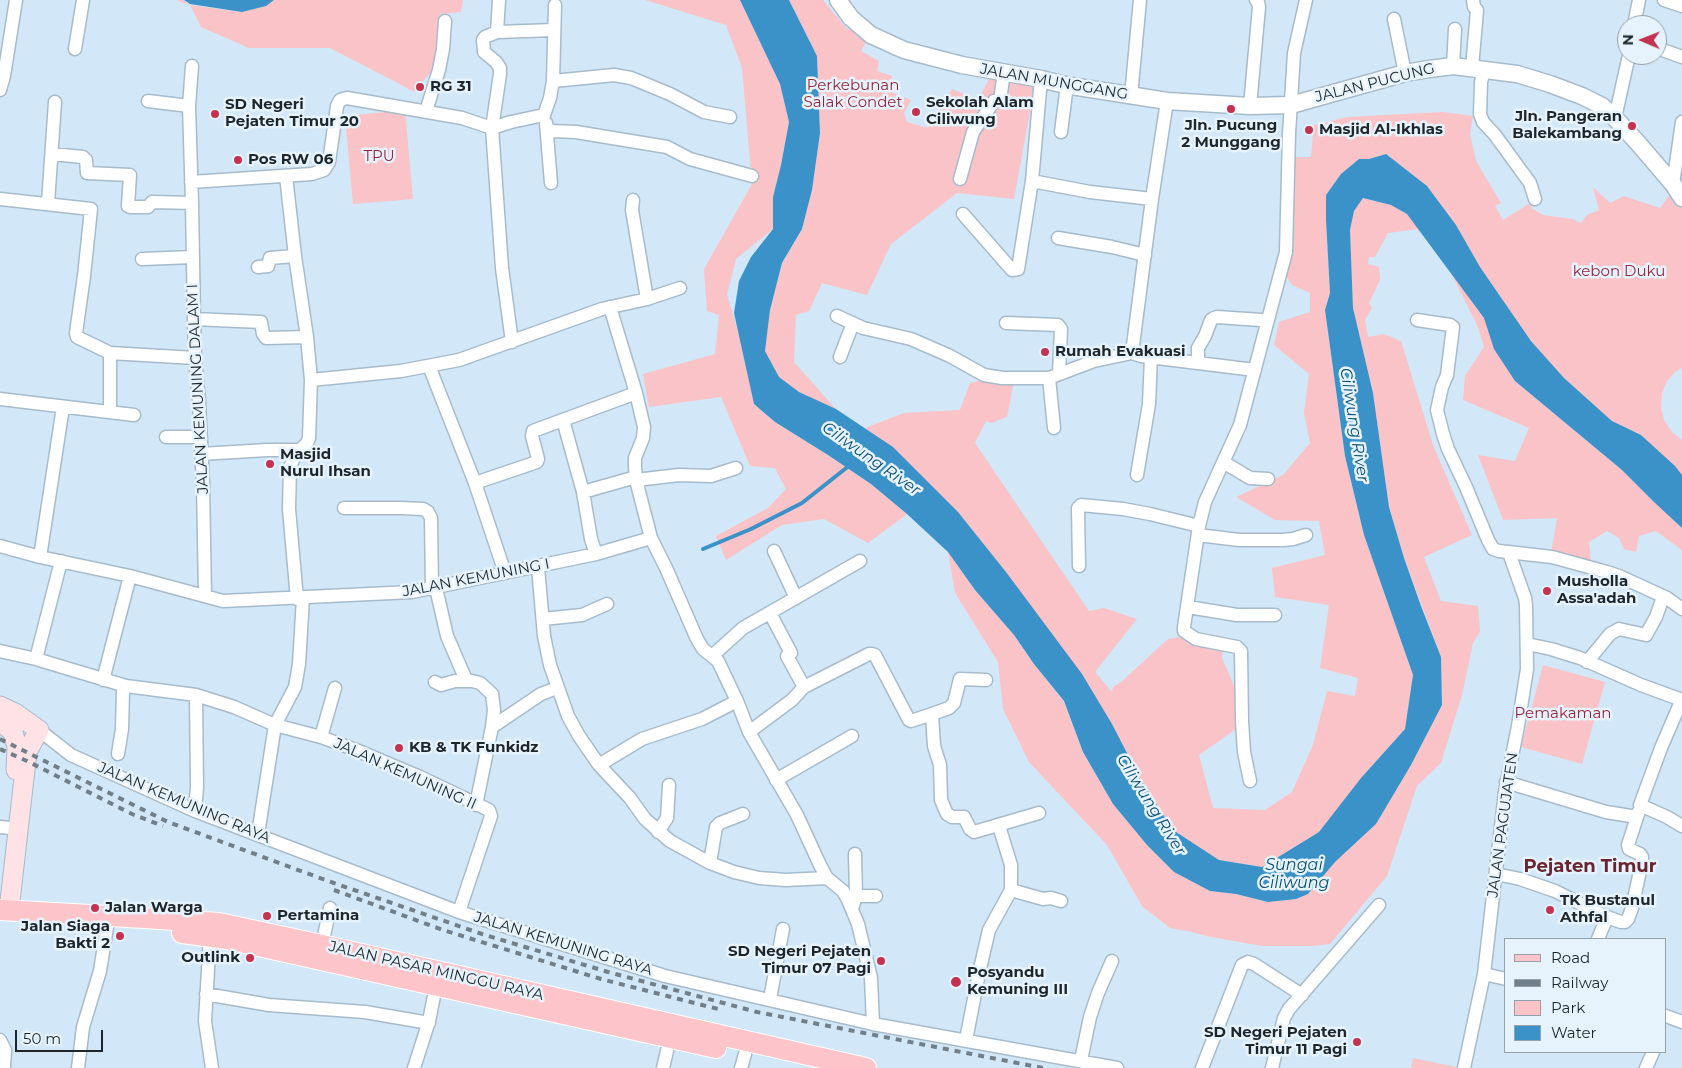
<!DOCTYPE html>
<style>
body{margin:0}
#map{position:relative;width:1682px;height:1068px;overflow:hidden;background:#d2e7f7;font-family:Montserrat,sans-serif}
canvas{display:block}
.legend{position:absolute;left:1504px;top:938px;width:162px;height:115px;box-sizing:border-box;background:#e6f3fc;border:1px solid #96a1a9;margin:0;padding:6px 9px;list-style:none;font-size:15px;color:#1e262c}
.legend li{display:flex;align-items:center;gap:10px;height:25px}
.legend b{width:25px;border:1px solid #96a1a9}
.north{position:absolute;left:1617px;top:15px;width:50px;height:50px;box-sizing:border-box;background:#e6f3fc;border:1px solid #96a1a9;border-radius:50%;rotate:271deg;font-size:14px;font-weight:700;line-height:20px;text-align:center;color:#1e262c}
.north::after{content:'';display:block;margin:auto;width:18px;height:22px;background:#c33350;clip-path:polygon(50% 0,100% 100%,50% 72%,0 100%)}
.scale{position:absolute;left:15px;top:1030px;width:88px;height:22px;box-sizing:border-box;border:2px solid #1e262c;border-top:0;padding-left:6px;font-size:15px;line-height:18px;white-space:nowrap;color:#1e262c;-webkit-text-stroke:4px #e6f3fc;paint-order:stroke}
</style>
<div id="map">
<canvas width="1682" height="1068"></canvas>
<ul class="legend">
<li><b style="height:6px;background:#fdc5ca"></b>Road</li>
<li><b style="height:6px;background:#717f8a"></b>Railway</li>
<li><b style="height:14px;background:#fac3c7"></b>Park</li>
<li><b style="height:14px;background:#3a92c9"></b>Water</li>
</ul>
<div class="north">N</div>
<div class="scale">50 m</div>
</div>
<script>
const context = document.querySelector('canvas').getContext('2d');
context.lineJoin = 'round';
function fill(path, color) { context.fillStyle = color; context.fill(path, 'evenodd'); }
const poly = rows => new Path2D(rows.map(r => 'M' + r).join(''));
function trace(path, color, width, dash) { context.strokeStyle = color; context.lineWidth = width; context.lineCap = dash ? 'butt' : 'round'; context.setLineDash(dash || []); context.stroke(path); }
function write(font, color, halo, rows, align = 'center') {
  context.font = font + ' Montserrat,sans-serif'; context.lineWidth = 5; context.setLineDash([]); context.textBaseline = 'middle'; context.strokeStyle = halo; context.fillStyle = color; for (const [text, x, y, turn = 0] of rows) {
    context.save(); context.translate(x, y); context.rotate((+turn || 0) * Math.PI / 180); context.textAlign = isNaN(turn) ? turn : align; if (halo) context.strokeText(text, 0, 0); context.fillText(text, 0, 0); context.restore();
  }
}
fill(poly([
 [176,0,183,0,190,5,242,12,266,6,274,0,463,0,461,12,440,14,433,69,415,92,330,48,249,48,201,27,190,5],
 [645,0,740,0,780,84,789,122,781,165,773,197,773,229,736,259,727,295,740,338,754,404,775,422,831,457,871,484,907,514,868,543,824,519,782,525,726,560,716,536,768,508,786,489,775,468,750,466,721,397,649,407,643,374,715,354,719,315,707,311,704,269,752,184,742,68,726,25],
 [789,0,823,0,847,29,870,35,861,51,879,61,877,71,892,76,889,91,911,100,904,113,907,122,928,128,952,89,978,100,990,77,1040,80,1034,89,1014,199,957,193,891,244,867,295,822,283,809,311,796,315,794,362,836,409,799,392,779,377,765,351,770,310,782,264,802,229,812,190,820,133,817,56],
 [405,110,413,199,353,204,345,116],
 [1443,112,1473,116,1470,134,1476,161,1501,203,1495,206,1503,220,1535,200,1531,208,1543,215,1572,219,1581,223,1587,215,1599,210,1593,187,1610,203,1624,196,1660,208,1674,189,1682,199,1682,368,1675,372,1667,381,1662,393,1661,407,1664,420,1672,432,1682,440,1682,475,1674,466,1641,435,1612,421,1564,378,1531,341,1480,267,1456,225,1427,186,1386,154,1369,159,1359,159,1342,174,1326,195,1326,220,1330,293,1325,310,1345,456,1364,535,1413,675,1405,729,1361,778,1320,832,1262,867,1219,860,1173,830,1141,780,1112,724,1006,572,958,512,918,473,865,428,904,413,960,410,970,383,987,379,1014,380,1007,417,991,423,986,421,975,443,1089,611,1104,608,1137,619,1095,672,1112,692,1113,687,1121,682,1168,639,1203,633,1212,645,1223,647,1222,658,1235,688,1239,727,1199,755,1213,808,1265,810,1292,792,1313,745,1327,691,1355,696,1358,678,1320,668,1329,605,1275,597,1272,568,1325,555,1319,521,1275,520,1236,497,1283,475,1310,443,1304,413,1309,374,1274,345,1279,322,1310,312,1310,293,1292,285,1279,265,1293,157,1311,157,1314,125,1348,117],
 [1363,198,1392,205,1407,214,1419,229,1388,233,1375,257,1369,257,1368,264,1379,267,1380,280,1369,303,1372,308,1365,320,1368,337,1384,334,1401,341,1433,445,1472,535,1424,557,1441,601,1478,606,1480,632,1473,643,1462,695,1441,763,1417,786,1387,876,1330,944,1313,946,1262,946,1206,936,1192,932,1170,928,1142,906,1107,845,1029,762,1003,709,998,662,955,593,948,552,975,590,1014,635,1028,656,1064,702,1083,752,1113,804,1147,845,1174,872,1210,891,1236,894,1268,902,1296,899,1308,894,1334,863,1376,824,1411,765,1442,705,1441,657,1404,558,1389,506,1373,393,1353,308,1350,230,1354,211],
 [1450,271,1484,318,1515,381,1622,470,1682,528,1682,550,1656,531,1639,536,1636,552,1624,549,1619,538,1607,531,1589,542,1591,561,1551,553,1557,518,1503,520,1478,455,1515,461,1529,428,1463,400,1465,376,1484,347,1478,327],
 [1543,665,1605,682,1582,764,1521,747],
 [1413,1058,1456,1067,1456,1068,1411,1068]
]), '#fac3c7');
fill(poly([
 [184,0,274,0,266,6,242,12,190,4],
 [740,0,789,0,817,56,820,133,812,190,802,229,782,263,770,310,765,351,779,377,799,392,836,409,893,447,958,512,1006,572,1082,674,1112,724,1141,780,1173,830,1219,860,1262,867,1319,832,1361,778,1405,729,1413,675,1364,535,1345,456,1325,310,1330,293,1326,220,1326,195,1341,174,1359,159,1369,159,1386,154,1427,186,1456,225,1480,267,1531,341,1564,378,1612,421,1641,435,1675,466,1682,475,1682,528,1654,502,1622,470,1515,381,1494,349,1484,318,1407,214,1391,205,1363,198,1354,211,1350,230,1353,308,1373,393,1389,507,1404,558,1421,606,1441,657,1442,705,1411,765,1376,824,1335,862,1308,894,1296,899,1268,902,1236,894,1210,891,1174,872,1147,845,1113,804,1083,752,1064,701,1034,664,1014,635,975,590,948,552,907,514,871,484,828,455,775,422,754,404,734,313,739,281,751,257,773,229,773,197,781,165,789,122,780,84]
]), '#3a92c9');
trace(poly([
 [703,549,751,529,802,503,850,465]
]), '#3a92c9', 4);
const minor = poly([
 [1664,0,1682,6],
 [1394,19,1405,73],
 [1634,25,1639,0],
 [497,32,499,0],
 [1657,48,1682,57],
 [75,49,83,0],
 [192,66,189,106,192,203,194,319,195,358,199,401,203,484,205,595],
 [1453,66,1455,29],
 [1472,68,1477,10,1474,7,1473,0],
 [1484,70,1481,82,1480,114,1483,122,1495,135,1530,183,1535,199],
 [553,81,614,75,631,78,670,94,704,112,730,117],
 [0,90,4,76,16,0],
 [1131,96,1140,0],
 [148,101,189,106],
 [1250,106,1259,7,1258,2,1256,0],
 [426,111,439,70,443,49,445,21],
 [1615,118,1629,55],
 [546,123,551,183],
 [547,128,552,131,576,132,667,147,690,159,752,176],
 [1061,132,1067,85],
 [52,154,83,157,86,160,87,173,130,175,128,206,130,207,148,207,152,202,192,203],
 [286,176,295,256,307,337,311,380,309,438,307,443,295,455,290,467,289,509,297,599],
 [960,179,973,132,994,101,1000,100,1004,72],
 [1032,181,1090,192,1152,199],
 [191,182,312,174,324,170,329,162,337,106,340,100,347,98,462,118,492,128,511,122,544,115,550,98,553,81,555,5],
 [1673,184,1682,122],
 [0,199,91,209,84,276,76,333,77,337,110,353,195,358],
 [633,200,632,210,647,299],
 [48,203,55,102],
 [963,214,1012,270,1018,269,1032,181,1041,79],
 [1058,238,1112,247,1145,255],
 [142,259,193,257],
 [258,267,268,266,270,258,295,256],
 [610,307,636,393,644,427,643,438,635,458,635,467,636,480,651,538,666,568,697,639,703,649,718,661,737,701,749,732,797,815,820,865,827,878,843,891,848,900,858,924,871,978,873,1024],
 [837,316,863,328,911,339,950,356,984,375,1002,378,1049,378,1094,361,1132,353,1152,199,1167,101],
 [194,319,261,322,263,334,266,338,307,337],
 [1417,320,1450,325,1453,327,1447,375,1442,387,1437,410,1443,434,1448,449,1466,487,1488,540,1493,549,1499,551,1552,557,1607,572,1619,576,1667,598,1682,609],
 [1006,323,1058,325,1061,329,1059,374],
 [512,342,502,268,492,128,500,74,500,68,496,62,484,52,483,40,485,37,497,32,554,30],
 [110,353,110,412],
 [1132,353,1141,356,1255,370],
 [840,357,853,323],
 [1198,362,1198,348,1205,336,1211,320,1214,318,1217,317,1261,320],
 [429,366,475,483,505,573],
 [1049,378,1054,428],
 [311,380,401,371,459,360,602,309,647,299,680,288],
 [0,399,134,415],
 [563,420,583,492,591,539,596,554],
 [166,437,201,437],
 [201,454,267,450,300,450],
 [1223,462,1250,478,1268,479],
 [1137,475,1149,404,1151,357],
 [636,480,679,475,711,476,736,468],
 [475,483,537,462,538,459,532,436,533,431,636,393],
 [583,492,636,477],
 [344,508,401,508,423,509,428,512,431,518,432,589],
 [1198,535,1239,540,1283,540,1293,539,1306,535],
 [0,546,40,557,130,576,223,601,412,592,596,554,651,538],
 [774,551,796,598],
 [40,557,63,407],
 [1079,566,1078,508,1081,505,1123,509,1150,514,1199,526],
 [538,567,544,636,550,665,568,716,579,736,599,765,630,798,645,819,670,841,710,863,734,872,759,878,786,880,827,878],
 [436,588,447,636,466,680],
 [1188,607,1237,615,1275,615],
 [770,613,791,653,787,656,804,687],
 [543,619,582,615,607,604],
 [1527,644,1551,649,1580,658,1641,685,1682,700],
 [0,651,36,659,126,686,196,695,234,707,275,725,321,737,356,750,420,777,489,810,491,816,459,912],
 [712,656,743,628,860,561],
 [36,659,61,561],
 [1587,662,1610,634,1619,629,1646,635,1656,617,1663,597],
 [103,680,130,576],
 [435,682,441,685,455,681,472,681,480,683,492,694,494,710,492,727,476,805],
 [1682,699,1661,748,1640,805,1667,817,1682,826],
 [932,714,949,708,954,703,960,679,986,680],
 [492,727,541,694,557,688],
 [39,730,71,755,195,811,459,912,665,976,873,1024,1117,1068],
 [749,732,792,700,804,687,869,654,872,654,875,655,909,720,911,721,932,714,934,746,940,765,941,800,947,814,952,817,964,817,970,829,974,832,1039,813],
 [321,737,335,688],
 [118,754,122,729,123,691,126,686],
 [599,765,642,739,702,719,737,701],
 [776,780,852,736],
 [1250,781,1244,752,1242,721,1241,651,1237,647,1196,639,1184,631,1184,627,1199,526,1205,502,1240,425,1286,252,1289,134,1294,53,1306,0],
 [1506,782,1606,812,1637,817,1639,811],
 [195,811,197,787,196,695],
 [0,827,19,829],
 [658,832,667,818,669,785],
 [258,834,275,725,295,687,299,664,303,598],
 [710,863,716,827,720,823,743,814],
 [1496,874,1520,879,1555,891,1607,917,1621,922,1625,922,1628,919,1632,908,1642,862,1642,857,1640,854,1629,849,1628,845,1637,817],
 [1011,890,1043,899,1051,898,1061,901],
 [856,896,876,896],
 [852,909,856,896,855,854],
 [210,936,205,1021,212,1068],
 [1598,939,1607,917],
 [322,945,330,908],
 [1484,974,1506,979],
 [206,994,269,1005,365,1012,429,1023],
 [770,999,783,929],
 [1666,1016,1682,1022],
 [0,1040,5,1050,4,1068],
 [966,1040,979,973,989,930,1011,890,1011,865,999,826],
 [1081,1060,1090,1017,1098,993,1112,961],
 [78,1068,83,1027,100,971,107,927],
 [414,1068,429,1021,436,986],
 [663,1068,670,1038],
 [741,1068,745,1054],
 [1202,1068,1242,965,1248,962,1254,964,1302,995],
 [1272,1068,1284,1018,1289,1009,1379,905],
 [1464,1068,1484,974,1505,792,1518,726,1527,669,1526,605,1525,598,1509,553],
 [1646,1068,1653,1052]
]);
const tertiary = poly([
 [838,0,851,18,871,35,904,50,962,65,1041,79,1065,85,1167,101,1250,106,1291,105,1405,73,1429,69,1453,66,1517,74,1550,84,1582,96,1602,106,1615,118,1637,142,1673,184,1682,198]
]);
const secondary = poly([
 [0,706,15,713,39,730,27,752,9,910],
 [0,721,13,732,17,747,16,770]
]);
const primary = poly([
 [0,910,145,918,219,923,322,945,866,1068],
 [182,933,227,939,716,1048]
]);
trace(minor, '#a7bbcb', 15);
trace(tertiary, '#a7bbcb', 19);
trace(secondary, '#a7bbcb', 21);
trace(primary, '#fff', 22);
trace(minor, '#fff', 12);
trace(tertiary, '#fff', 16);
trace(secondary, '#fee2e5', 19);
trace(primary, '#fdc5ca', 20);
trace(poly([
 [0,739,168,822,328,881,482,934,608,972,757,1012,1043,1068],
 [0,749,27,761,132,814,163,826],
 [334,890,443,930,601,979,718,1009]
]), '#717f8a', 4, [6, 6]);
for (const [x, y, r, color] of [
 [420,87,5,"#c33350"],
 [1231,109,5,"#c33350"],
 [916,112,5,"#c33350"],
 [215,114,5,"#c33350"],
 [1632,126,5,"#c33350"],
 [1309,130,5,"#c33350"],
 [238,160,5,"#c33350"],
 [1045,352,5,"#c33350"],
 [270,464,5,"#c33350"],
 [1547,591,5,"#c33350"],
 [399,748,5,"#c33350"],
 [95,908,5,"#c33350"],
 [1550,910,5,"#c33350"],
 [267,916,5,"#c33350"],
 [120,936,5,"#c33350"],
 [250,958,5,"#c33350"],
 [881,961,5,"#c33350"],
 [956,982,6,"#c33350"],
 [1357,1042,5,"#c33350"]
]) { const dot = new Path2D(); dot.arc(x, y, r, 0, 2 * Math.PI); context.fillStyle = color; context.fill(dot); trace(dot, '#e6f3fc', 2); }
write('15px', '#1e262c', '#e6f3fc', [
 ["JALAN MUNGGANG",1054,82,10],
 ["JALAN PUCUNG",1375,83,-14],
 ["JALAN KEMUNING DALAM I",198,389,-93],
 ["JALAN KEMUNING I",476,578,-11],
 ["JALAN KEMUNING II",405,774,24],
 ["JALAN KEMUNING RAYA",184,803,23],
 ["JALAN PAGUJATEN",1503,825,-82],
 ["JALAN KEMUNING RAYA",563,944,17],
 ["JALAN PASAR MINGGU RAYA",436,971,13]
]);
write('15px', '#95253b', '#e6f3fc', [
 ["Perkebunan",853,86],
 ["Salak Condet",853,103],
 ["TPU",379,157],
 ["kebon Duku",1619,272],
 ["Pemakaman",1563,714]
]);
write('bold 15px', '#1e262c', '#e6f3fc', [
 ["RG 31",430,87],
 ["Sekolah Alam",926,103],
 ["Ciliwung",926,120],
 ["SD Negeri",225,105],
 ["Pejaten Timur 20",225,122],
 ["Jln. Pangeran",1622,117,"right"],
 ["Balekambang",1622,134,"right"],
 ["Jln. Pucung",1231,126,"center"],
 ["2 Munggang",1231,143,"center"],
 ["Masjid Al-Ikhlas",1319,130],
 ["Pos RW 06",248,160],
 ["Rumah Evakuasi",1055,352],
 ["Masjid",280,455],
 ["Nurul Ihsan",280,472],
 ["Musholla",1557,582],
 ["Assa'adah",1557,599],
 ["KB & TK Funkidz",409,748],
 ["TK Bustanul",1560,901],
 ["Athfal",1560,918],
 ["Jalan Warga",105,908],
 ["Pertamina",277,916],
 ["Jalan Siaga",110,927,"right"],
 ["Bakti 2",110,944,"right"],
 ["SD Negeri Pejaten",871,952,"right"],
 ["Timur 07 Pagi",871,969,"right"],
 ["Outlink",240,958,"right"],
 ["Posyandu",967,973],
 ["Kemuning III",967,990],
 ["SD Negeri Pejaten",1347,1033,"right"],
 ["Timur 11 Pagi",1347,1050,"right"]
], 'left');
write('italic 16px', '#084e73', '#e6f3fc', [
 ["Ciliwung River",1354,425,81],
 ["Ciliwung River",871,459,35],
 ["Ciliwung River",1151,805,58],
 ["Sungai",1294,865],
 ["Ciliwung",1294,883]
]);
write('bold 18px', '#6a242f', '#e6f3fc', [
 ["Pejaten Timur",1590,867]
]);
</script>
